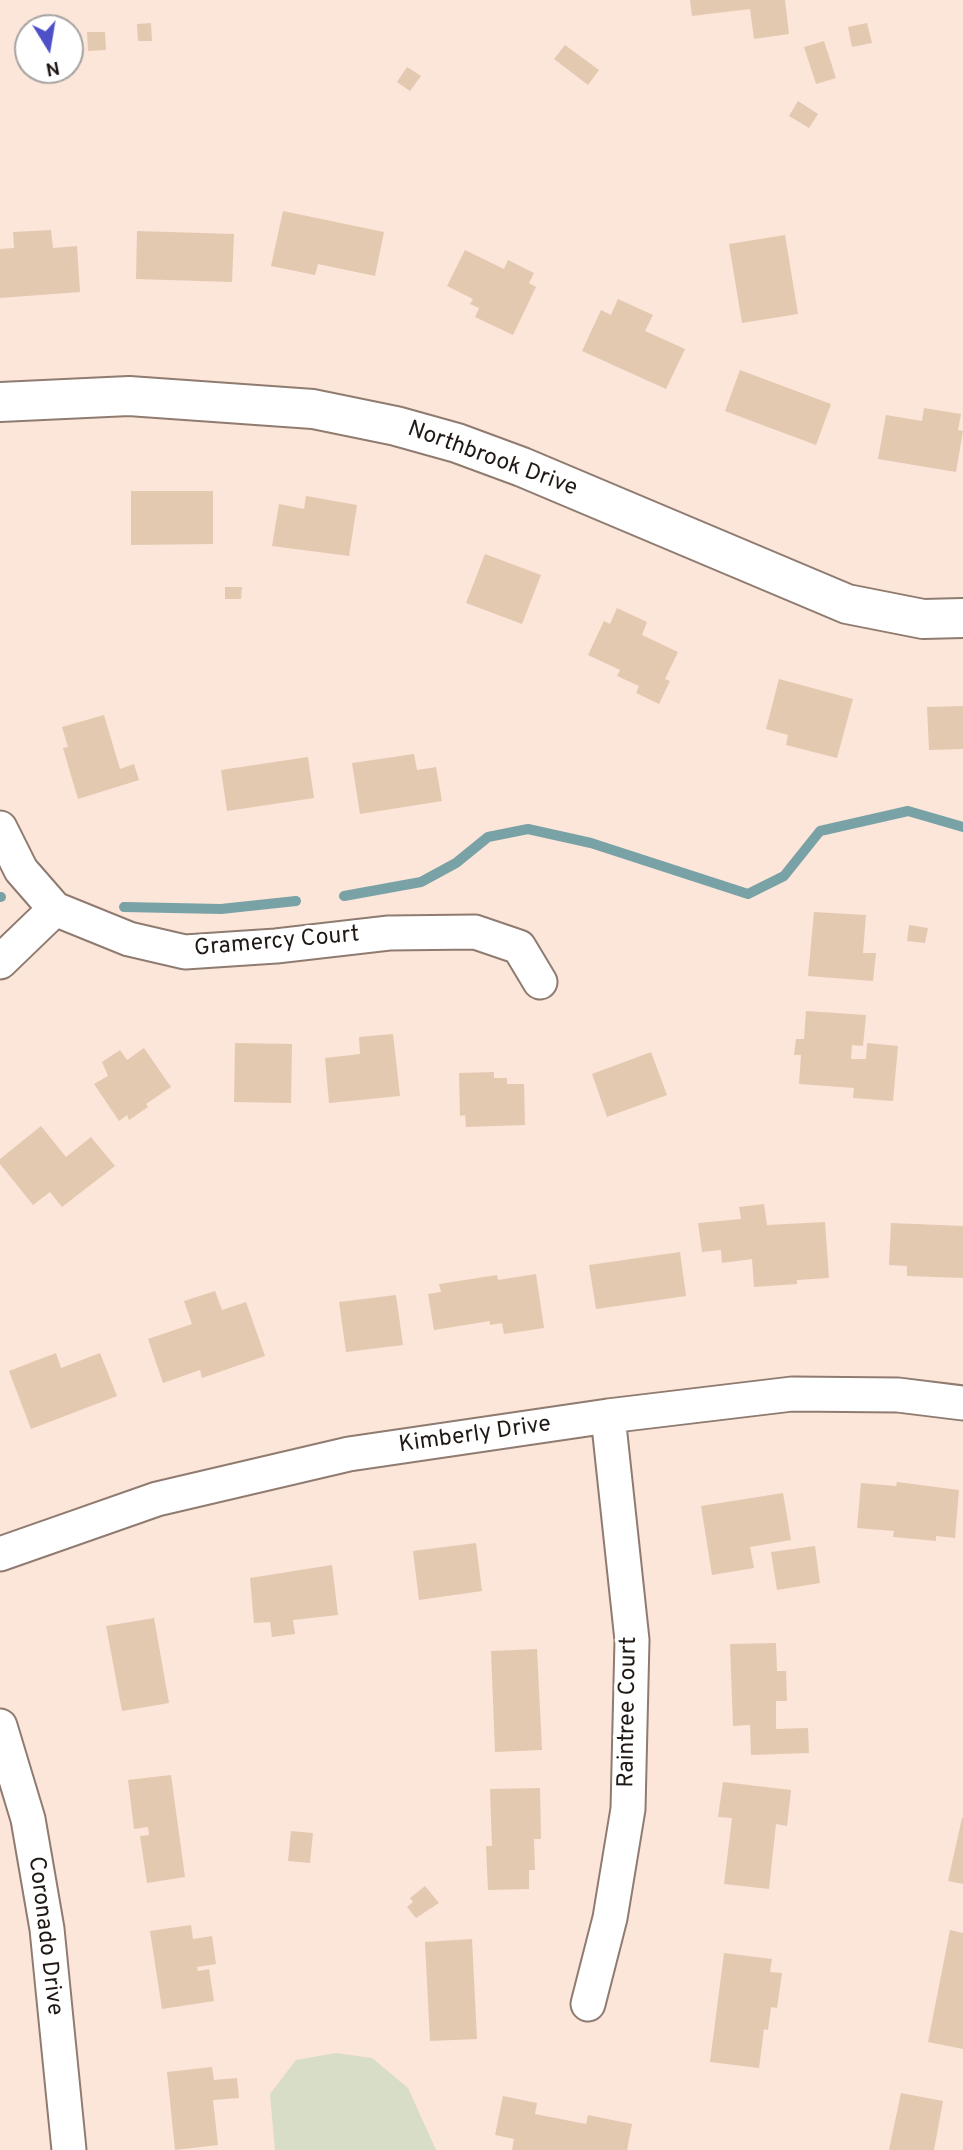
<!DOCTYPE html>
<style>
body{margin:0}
#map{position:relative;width:963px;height:2150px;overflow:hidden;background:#fce5d9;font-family:Overpass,sans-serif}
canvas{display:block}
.north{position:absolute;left:14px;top:14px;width:70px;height:70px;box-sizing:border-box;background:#fff;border:2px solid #a5a3a1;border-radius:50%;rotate:169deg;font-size:19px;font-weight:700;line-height:28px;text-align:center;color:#1f1814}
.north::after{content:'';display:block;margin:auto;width:24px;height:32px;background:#4f50c7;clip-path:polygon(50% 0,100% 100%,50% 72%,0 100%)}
</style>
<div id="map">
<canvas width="963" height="2150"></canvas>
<div class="north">N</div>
</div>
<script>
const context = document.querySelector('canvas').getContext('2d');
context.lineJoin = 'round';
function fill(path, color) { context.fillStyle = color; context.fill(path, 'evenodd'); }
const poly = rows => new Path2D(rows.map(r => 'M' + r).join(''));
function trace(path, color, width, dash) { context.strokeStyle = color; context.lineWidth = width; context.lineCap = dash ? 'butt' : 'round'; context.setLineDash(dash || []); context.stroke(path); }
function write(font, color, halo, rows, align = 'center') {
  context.font = font + ' Overpass,sans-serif'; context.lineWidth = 7; context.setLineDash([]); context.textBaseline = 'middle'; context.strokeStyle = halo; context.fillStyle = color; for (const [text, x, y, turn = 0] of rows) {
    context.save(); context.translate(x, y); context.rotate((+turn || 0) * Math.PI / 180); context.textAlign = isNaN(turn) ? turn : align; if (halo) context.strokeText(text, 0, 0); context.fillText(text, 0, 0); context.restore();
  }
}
fill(poly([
 [336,2053,372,2058,408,2088,436,2150,275,2150,270,2094,296,2060]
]), '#d7ddc7');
trace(poly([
 [344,896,421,882,456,863,488,837,528,829,591,843,748,894,784,876,820,831,908,811,963,827],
 [0,897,1,897],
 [124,907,221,909,296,901]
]), '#79a2a6', 10);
fill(poly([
 [690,0,785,0,789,34,754,39,750,9,692,16],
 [151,23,152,41,138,41,137,24],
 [867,23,872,43,852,47,848,27],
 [87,32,105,32,106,50,88,51],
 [824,41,836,78,816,84,804,47],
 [565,45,599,70,588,85,554,59],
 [407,67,421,76,410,91,397,82],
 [798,101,818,114,809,128,789,116],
 [283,211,384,232,375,276,318,264,315,275,271,266],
 [51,230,53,248,77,246,80,292,0,298,0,249,14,248,13,232],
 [137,231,234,234,232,282,136,279],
 [785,235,798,314,742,323,729,244],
 [465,250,504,269,508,260,534,273,529,283,536,287,513,335,475,317,479,308,470,304,473,299,447,286],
 [618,299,653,315,645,331,685,349,666,389,582,351,601,310,611,315],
 [740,370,831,404,816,445,725,411],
 [924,408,961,414,958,430,963,431,956,472,878,459,886,415,922,421],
 [131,491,213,491,213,544,131,545],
 [306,496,357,505,349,556,272,546,279,504,304,509],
 [485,554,541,575,522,624,466,603],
 [225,587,242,587,241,599,225,599],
 [617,608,647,622,642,635,678,652,665,679,670,681,659,704,636,693,639,686,617,676,620,670,588,655,604,621,610,624],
 [779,679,853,699,837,758,786,745,788,735,766,729],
 [963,706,963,749,929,750,927,707],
 [104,715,120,769,134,764,139,780,78,799,63,748,68,747,62,727],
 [414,754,417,770,436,767,442,801,360,814,352,763],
 [308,757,314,798,227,811,221,770],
 [814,912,866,915,863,953,876,953,873,981,808,976],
 [909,925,928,928,925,943,907,941],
 [806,1011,866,1015,863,1046,852,1045,851,1059,866,1059,867,1043,898,1046,893,1101,853,1098,854,1088,799,1084,801,1055,794,1055,796,1039,804,1039],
 [393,1034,400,1096,329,1103,325,1058,360,1054,359,1037],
 [235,1043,292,1044,291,1103,234,1102],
 [144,1048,171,1087,146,1104,148,1107,129,1120,127,1115,119,1121,94,1084,108,1076,102,1062,120,1050,127,1060],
 [651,1052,667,1095,607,1117,592,1074],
 [494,1072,494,1078,507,1078,507,1084,524,1084,525,1125,466,1127,465,1115,460,1116,459,1073],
 [41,1126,66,1157,91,1137,115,1166,62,1207,50,1192,33,1205,0,1164,0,1159],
 [764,1204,767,1225,825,1222,829,1278,797,1280,797,1284,754,1287,752,1259,722,1263,721,1250,702,1252,698,1223,741,1219,739,1207],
 [891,1223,963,1226,963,1278,907,1276,907,1266,889,1265],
 [680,1252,686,1296,596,1309,589,1265],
 [536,1274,544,1328,504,1334,502,1323,490,1325,490,1321,434,1330,428,1294,441,1292,439,1284,497,1275,498,1280],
 [215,1291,222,1310,246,1302,265,1356,202,1378,200,1370,163,1383,148,1339,192,1324,184,1301],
 [396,1295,403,1345,346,1352,339,1302],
 [56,1353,61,1368,100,1353,117,1396,31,1429,9,1371],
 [897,1482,959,1490,955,1538,936,1536,936,1541,893,1537,894,1531,857,1528,861,1483,896,1486],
 [783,1493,791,1540,750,1547,754,1568,712,1575,701,1506],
 [476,1543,482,1591,419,1600,413,1551],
 [815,1546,820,1583,777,1590,771,1552],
 [332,1565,338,1615,293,1620,295,1634,272,1637,270,1622,254,1623,250,1578],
 [154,1618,169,1703,122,1711,106,1626],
 [776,1643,777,1671,786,1671,787,1701,776,1701,776,1729,808,1728,809,1753,751,1755,750,1725,733,1726,730,1644],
 [537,1649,542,1750,495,1752,491,1651],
 [171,1775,185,1877,147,1883,140,1836,149,1835,148,1827,134,1829,128,1780],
 [723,1782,791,1790,787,1826,776,1824,769,1889,724,1884,732,1818,718,1817],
 [540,1788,541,1839,534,1839,535,1870,529,1870,529,1889,488,1890,486,1846,492,1846,490,1789],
 [962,1818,963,1818,963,1884,948,1881],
 [291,1831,313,1833,310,1863,288,1861],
 [425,1886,439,1903,416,1918,407,1907,413,1902,410,1898],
 [191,1925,193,1939,212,1936,216,1964,197,1967,198,1971,209,1969,214,2001,162,2009,150,1931],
 [950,1930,963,1933,963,2049,928,2042],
 [472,1939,477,2039,430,2041,425,1942],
 [724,1953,772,1959,770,1972,782,1973,777,2008,771,2007,768,2030,764,2029,759,2068,710,2062],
 [212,2067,214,2080,237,2078,239,2098,213,2100,218,2145,175,2150,167,2072],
 [901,2093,943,2101,934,2150,889,2150],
 [503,2096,537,2103,535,2114,586,2124,588,2115,632,2124,627,2150,512,2150,514,2139,495,2135]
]), '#e4c9b1');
const street = poly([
 [0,828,21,870,55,909,129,939,185,952,276,946,389,933,475,932,519,947,540,982],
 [0,962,55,909],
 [0,1554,157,1499,349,1454,608,1416,792,1394,898,1395,963,1403],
 [0,1726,28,1819,47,1929,69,2150],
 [588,2004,610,1918,628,1809,632,1640,608,1416]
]);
const secondary = poly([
 [0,402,129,396,313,409,396,426,457,443,522,467,847,604,923,619,963,618]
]);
trace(street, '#8f7b70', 37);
trace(secondary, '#8f7b70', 42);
trace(street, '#fff', 33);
trace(secondary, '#fff', 38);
write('23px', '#1f1814', '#fff', [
 ["Northbrook Drive",492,460,20],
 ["Gramercy Court",277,943,-5],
 ["Kimberly Drive",475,1436,-8],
 ["Raintree Court",629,1712,-89],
 ["Coronado Drive",44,1936,83]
]);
</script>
